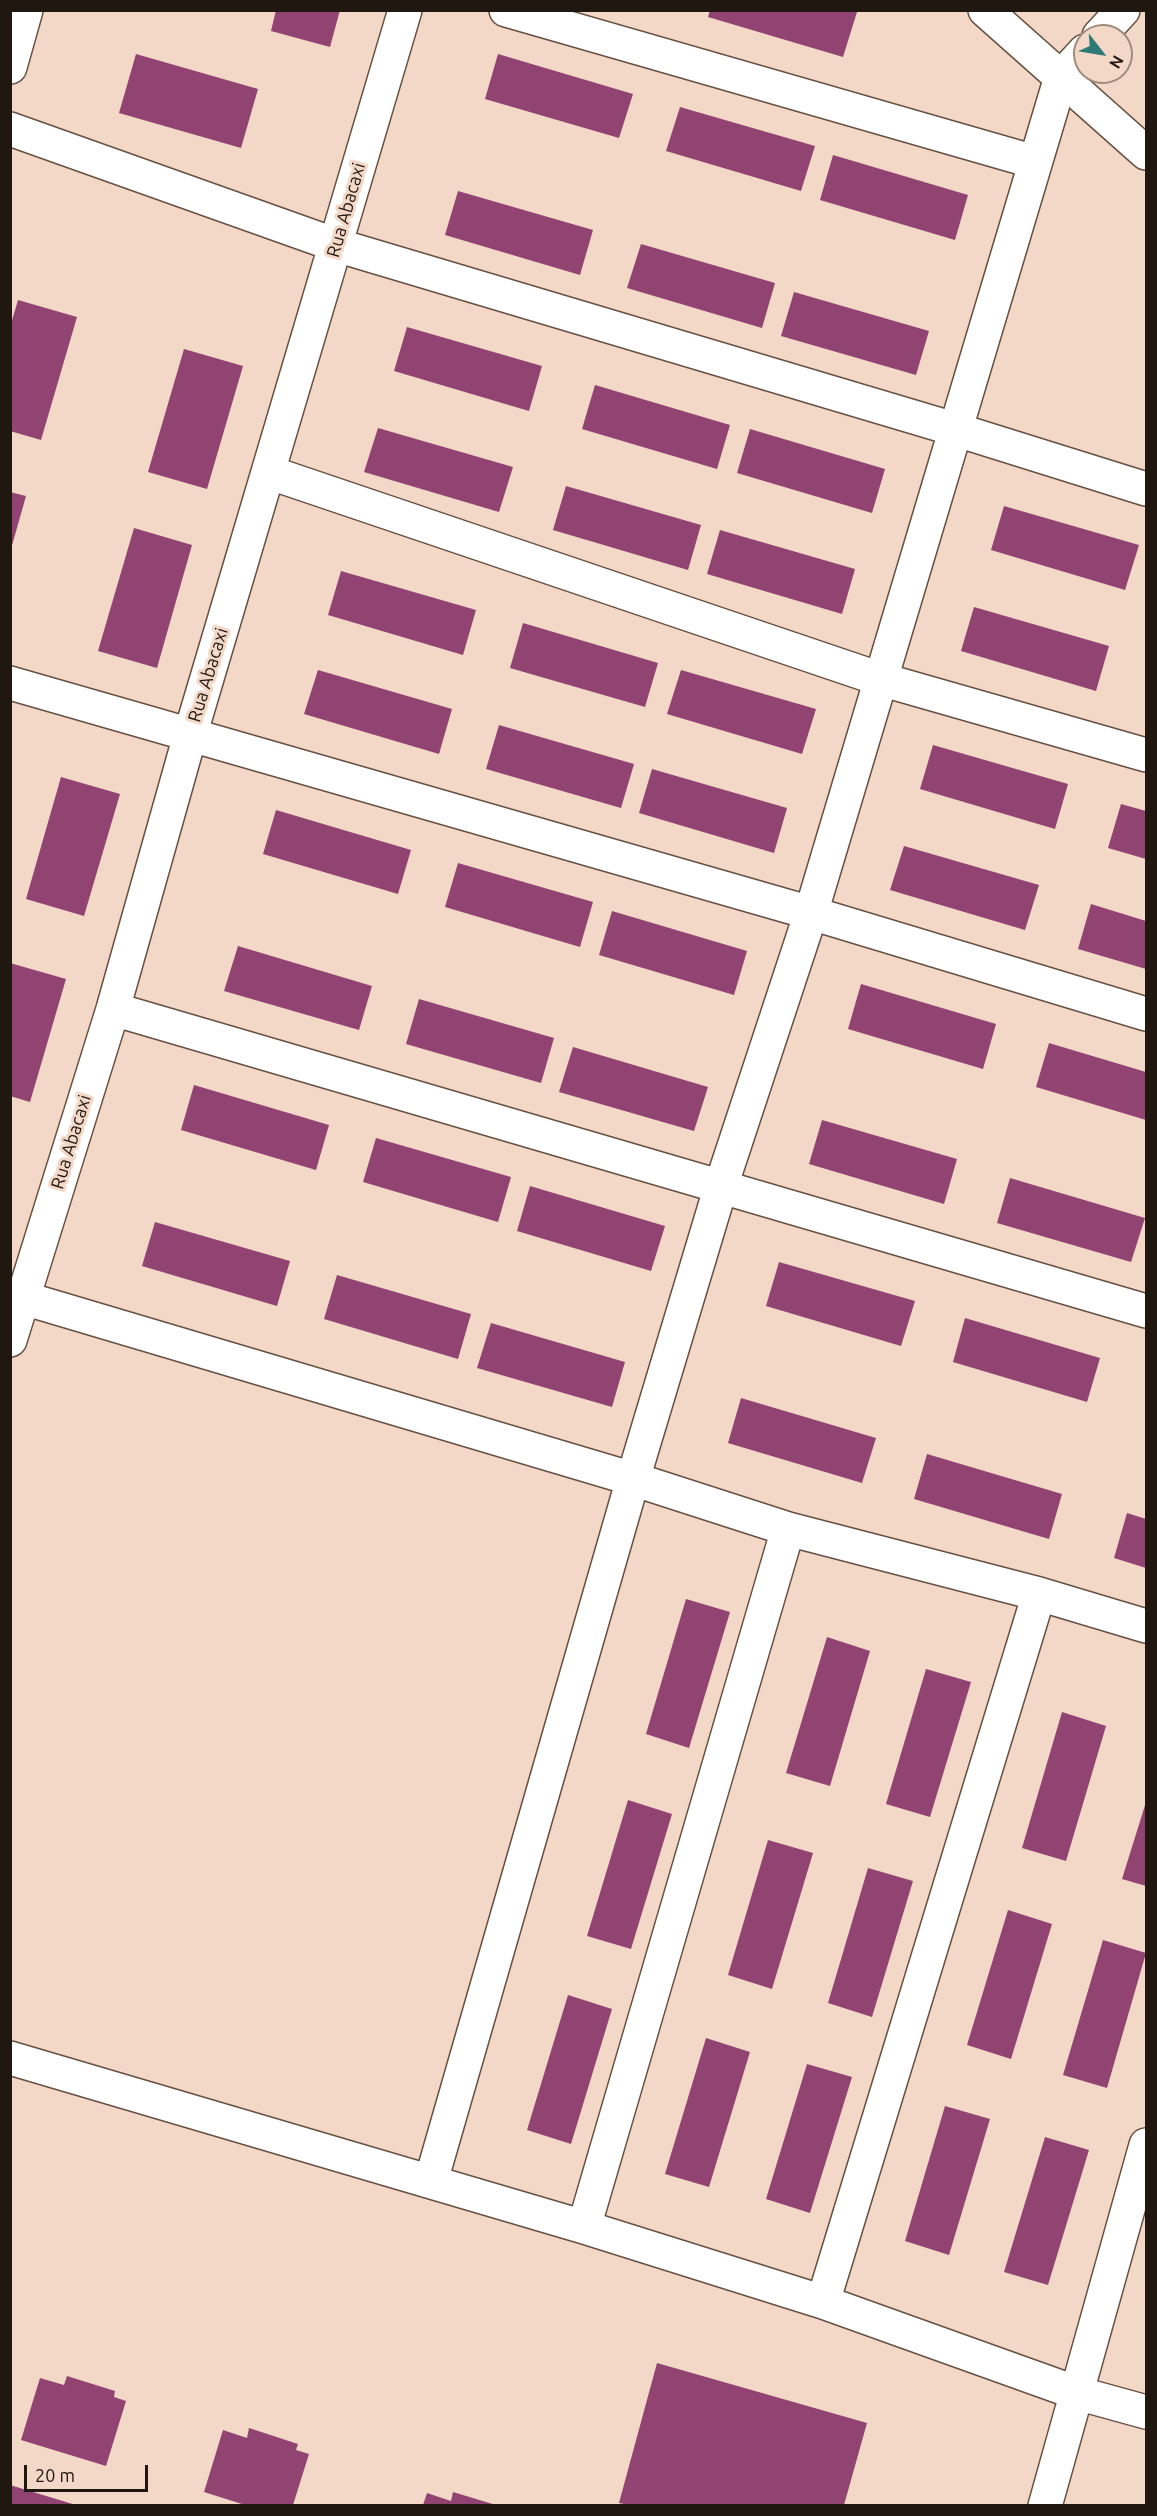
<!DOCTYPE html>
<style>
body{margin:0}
#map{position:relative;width:1157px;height:2516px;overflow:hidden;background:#f3d8c7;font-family:Ubuntu,sans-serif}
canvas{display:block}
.frame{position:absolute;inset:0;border:12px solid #201711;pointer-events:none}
.north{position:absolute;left:1073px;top:24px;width:60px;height:60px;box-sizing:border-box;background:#f3d8c7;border:2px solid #9f8b7e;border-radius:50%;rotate:121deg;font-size:16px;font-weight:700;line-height:24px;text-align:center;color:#201711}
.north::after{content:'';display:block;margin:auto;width:21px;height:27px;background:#2f7977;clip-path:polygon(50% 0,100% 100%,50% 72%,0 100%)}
.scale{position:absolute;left:24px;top:2465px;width:124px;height:27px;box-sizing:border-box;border:3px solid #201711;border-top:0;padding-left:8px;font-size:18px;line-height:21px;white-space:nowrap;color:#201711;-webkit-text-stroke:4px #f3d8c7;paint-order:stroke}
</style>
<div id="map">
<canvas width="1157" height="2516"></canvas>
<div class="frame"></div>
<div class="north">N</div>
<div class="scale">20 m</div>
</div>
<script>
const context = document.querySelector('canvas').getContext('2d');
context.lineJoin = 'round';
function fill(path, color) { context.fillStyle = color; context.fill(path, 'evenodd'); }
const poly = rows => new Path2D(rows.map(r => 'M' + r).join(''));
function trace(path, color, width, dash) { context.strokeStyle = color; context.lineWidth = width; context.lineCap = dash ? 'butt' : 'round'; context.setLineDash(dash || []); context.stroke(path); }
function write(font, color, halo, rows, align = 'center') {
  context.font = font + ' Ubuntu,sans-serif'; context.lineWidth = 6; context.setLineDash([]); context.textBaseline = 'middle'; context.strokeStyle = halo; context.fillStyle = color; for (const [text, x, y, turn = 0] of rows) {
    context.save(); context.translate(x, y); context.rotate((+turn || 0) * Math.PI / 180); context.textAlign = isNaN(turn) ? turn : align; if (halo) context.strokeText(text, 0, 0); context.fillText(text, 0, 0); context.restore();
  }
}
fill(poly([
 [276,10,340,10,330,47,271,31],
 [710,10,851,10,857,12,843,57,708,17],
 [136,54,258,89,241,148,119,113],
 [498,54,633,94,619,138,485,99],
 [680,107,815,146,801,191,666,151],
 [833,155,968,195,955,240,820,200],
 [458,191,593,230,580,275,445,235],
 [641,244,775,283,762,328,627,288],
 [794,292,929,331,916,375,781,336],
 [18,300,77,317,41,440,10,431,10,327],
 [407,327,542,366,529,411,394,371],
 [184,349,243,366,207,489,148,472],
 [595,385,730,425,717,469,582,429],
 [378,428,513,467,499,512,364,472],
 [750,429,885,469,872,513,737,473],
 [566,486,701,525,688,570,553,530],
 [10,492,26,496,11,549,10,548],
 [1004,506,1139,545,1125,590,991,550],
 [134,528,192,545,157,668,98,651],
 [720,530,855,569,842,614,707,574],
 [341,571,476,610,463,655,328,615],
 [974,607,1109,646,1096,691,961,651],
 [523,623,658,663,645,707,510,668],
 [318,670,452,709,439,754,304,714],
 [681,670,816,709,802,754,667,714],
 [499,725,634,764,621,808,486,769],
 [933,745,1068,784,1055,829,920,789],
 [652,769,787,808,774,853,639,813],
 [61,777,120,794,84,916,26,899],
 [1121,804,1146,811,1146,859,1108,848],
 [276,810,411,850,398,894,263,854],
 [904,846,1039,885,1025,930,890,890],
 [458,863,593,902,580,947,445,907],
 [1091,904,1146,921,1146,969,1078,949],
 [612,911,747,951,734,995,599,955],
 [238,946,372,986,359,1030,224,991],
 [10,963,66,979,30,1102,10,1096],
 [861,984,996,1024,983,1069,848,1029],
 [419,999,554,1038,541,1083,406,1044],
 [1049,1043,1146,1072,1146,1120,1036,1087],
 [573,1047,708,1087,694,1131,559,1092],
 [194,1085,329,1125,316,1170,181,1130],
 [822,1120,957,1159,944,1204,809,1164],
 [376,1138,511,1177,498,1222,363,1182],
 [1010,1178,1145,1218,1131,1262,997,1223],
 [530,1186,665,1226,651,1271,517,1231],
 [155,1222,290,1261,277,1306,142,1266],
 [779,1262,915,1301,901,1346,766,1306],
 [337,1275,471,1314,458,1359,324,1319],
 [965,1318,1100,1358,1087,1402,953,1362],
 [491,1323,625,1362,612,1407,477,1368],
 [741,1398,876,1438,862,1483,728,1443],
 [927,1454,1062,1494,1049,1539,914,1499],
 [1127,1513,1146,1519,1146,1568,1114,1558],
 [686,1599,730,1612,689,1748,646,1734],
 [827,1637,870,1651,830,1786,786,1773],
 [926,1669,971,1682,930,1817,886,1804],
 [1062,1712,1106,1726,1066,1861,1022,1848],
 [628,1800,672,1814,631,1949,587,1936],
 [1146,1802,1146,1886,1122,1879],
 [768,1840,813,1853,772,1989,728,1975],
 [868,1868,913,1881,872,2017,828,2003],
 [1008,1910,1052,1924,1011,2059,967,2045],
 [1103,1940,1146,1953,1107,2088,1063,2075],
 [568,1995,612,2009,571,2144,527,2130],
 [706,2038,750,2052,709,2187,665,2174],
 [807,2064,852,2077,810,2213,766,2199],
 [945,2106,990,2119,949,2255,905,2241],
 [1045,2137,1089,2150,1048,2285,1004,2272],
 [657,2363,867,2423,844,2505,629,2505,619,2503],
 [67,2376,115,2391,114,2397,126,2401,106,2466,21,2440,40,2378,64,2385],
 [249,2428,298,2444,296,2450,309,2454,293,2505,245,2505,204,2492,223,2430,247,2438],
 [10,2485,76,2505,10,2505],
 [453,2492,496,2505,423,2505,427,2493,451,2501]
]), '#914472');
const minor = poly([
 [506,10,1035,162],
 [1099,36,1123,10],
 [10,67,26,10],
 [10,129,336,245,954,429,1146,489],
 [268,472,880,679,1146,755],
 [10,683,811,913,1146,1014],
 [113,1009,1146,1311],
 [10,1294,633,1479,788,1529,1039,1594,1146,1626],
 [10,1340,113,1009,191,732,405,10],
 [10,2058,584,2227,823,2302,1077,2393,1146,2412],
 [431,2181,633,1479,721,1186,811,913,1061,77,1085,51],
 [584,2227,788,1529],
 [823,2302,1039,1594],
 [1045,2506,1146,2145]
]);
const tertiary = poly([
 [985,10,1146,153]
]);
trace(minor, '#665042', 36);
trace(tertiary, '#665042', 36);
trace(minor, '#fff', 33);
trace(tertiary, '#fff', 33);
write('18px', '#201711', '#f3d8c7', [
 ["Rua Abacaxi",346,210,-74],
 ["Rua Abacaxi",208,675,-73],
 ["Rua Abacaxi",71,1142,-73]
]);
</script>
